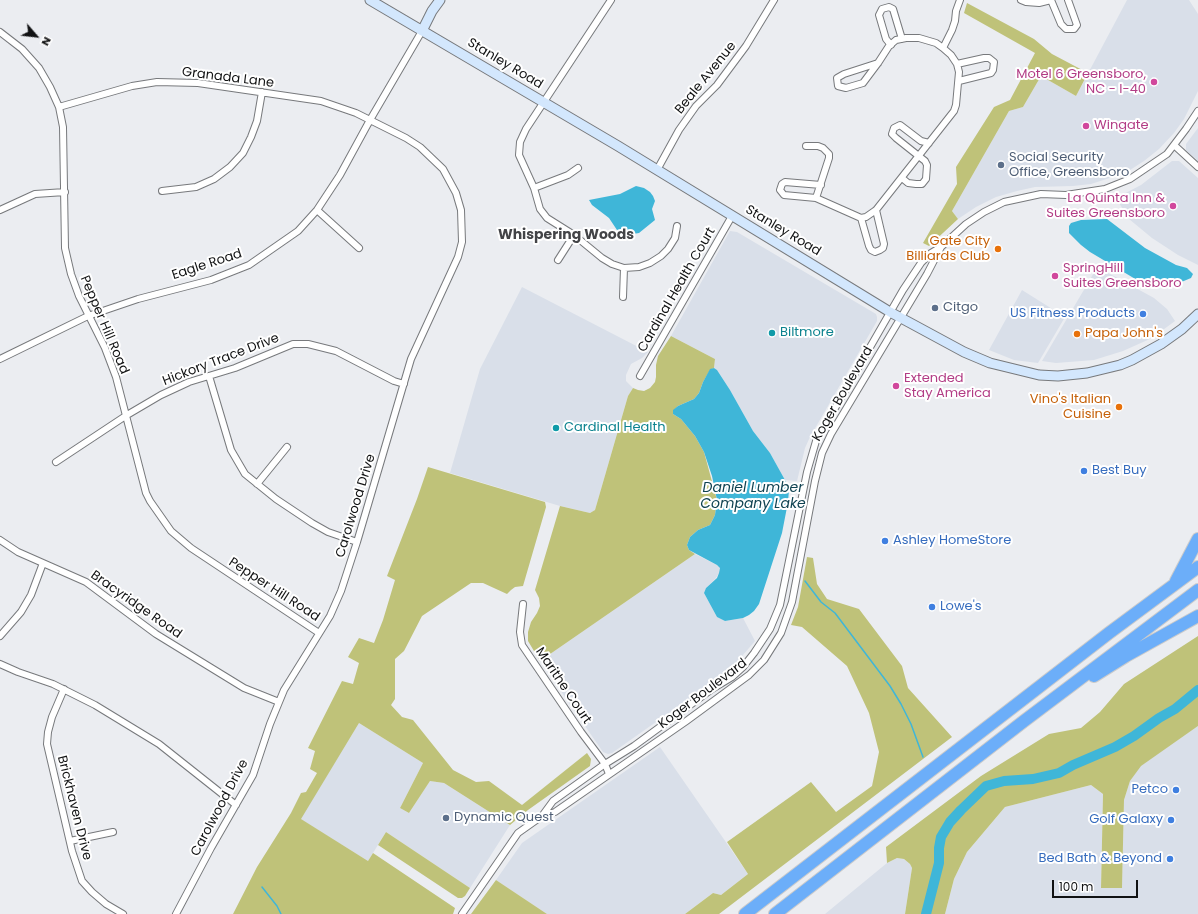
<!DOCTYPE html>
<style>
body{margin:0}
#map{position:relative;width:1198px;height:914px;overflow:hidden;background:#ebedf1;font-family:Poppins,sans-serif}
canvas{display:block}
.north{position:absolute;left:16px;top:16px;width:40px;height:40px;-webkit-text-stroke:3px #fff;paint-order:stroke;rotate:118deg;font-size:11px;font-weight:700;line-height:16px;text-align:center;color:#111213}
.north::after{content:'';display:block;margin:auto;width:14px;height:18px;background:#111213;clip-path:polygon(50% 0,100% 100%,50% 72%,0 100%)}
.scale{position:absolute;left:1052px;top:880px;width:86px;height:18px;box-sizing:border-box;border:2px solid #111213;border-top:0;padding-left:5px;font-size:12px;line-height:14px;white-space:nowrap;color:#111213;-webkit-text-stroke:3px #fff;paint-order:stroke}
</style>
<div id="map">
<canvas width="1198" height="914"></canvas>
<div class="north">N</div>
<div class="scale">100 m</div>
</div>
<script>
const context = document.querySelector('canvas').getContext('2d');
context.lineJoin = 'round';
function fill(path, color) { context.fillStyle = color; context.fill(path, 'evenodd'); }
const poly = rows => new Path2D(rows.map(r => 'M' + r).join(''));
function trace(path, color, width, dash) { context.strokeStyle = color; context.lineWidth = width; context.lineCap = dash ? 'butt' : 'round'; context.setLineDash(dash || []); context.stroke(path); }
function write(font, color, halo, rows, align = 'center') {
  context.font = font + ' Poppins,sans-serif'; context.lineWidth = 4; context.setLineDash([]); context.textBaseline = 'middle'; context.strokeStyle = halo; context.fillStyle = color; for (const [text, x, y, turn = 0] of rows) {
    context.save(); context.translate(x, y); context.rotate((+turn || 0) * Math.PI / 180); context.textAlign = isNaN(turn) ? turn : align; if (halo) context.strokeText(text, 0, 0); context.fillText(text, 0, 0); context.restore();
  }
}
fill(poly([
 [1127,0,1189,0,1198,14,1198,91,1184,119,1174,133,1159,149,1144,161,1130,170,1119,175,1091,184,1073,186,1035,187,1017,191,996,197,976,207,958,219,952,211,1009,111,1023,107,1041,76,1076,96],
 [1198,128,1198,161,1186,150,1186,144],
 [1172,161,1179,161,1198,178,1198,265,1178,255,1152,238,1129,219,1116,198,1141,185],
 [730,231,737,232,876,314,877,317,877,321,810,437,805,448,797,481,785,480,770,453,753,431,730,390,717,370,714,368,715,359,671,336],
 [1101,269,1154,298,1167,309,1175,321,1152,338,1123,351,1094,360,1056,363,1042,361,1095,271],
 [522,287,648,352,642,358,631,364,626,375,626,381,633,388,628,396,595,510,590,513,560,506,450,473,480,369],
 [1022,290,1065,317,1038,363,1014,360,989,350],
 [695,554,717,565,720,568,719,573,716,578,706,588,704,593,717,617,725,621,743,618,755,641,737,662,714,681,612,753,608,754,603,752,540,661],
 [359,723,423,763,400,808,409,813,430,781,444,783,510,825,470,888,386,832,368,861,300,819],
 [1198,726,1198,914,945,914,954,879,967,852,1005,807,1091,785,1103,794,1101,888,1122,887,1124,800,1130,781,1140,766],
 [660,747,748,874,721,895,713,893,685,914,547,914,496,880,522,843],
 [897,858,904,859,910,864,912,868,905,914,825,914,887,863]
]), '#d9dfe9');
fill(poly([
 [967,3,1034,39,1052,54,1088,73,1076,96,1041,76,1023,107,1009,111,952,211,958,219,929,246,923,243,957,184,956,167,994,107,1010,100,1035,53,964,13],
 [671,336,715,359,714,368,710,370,703,382,699,393,694,399,678,406,673,411,673,414,681,419,695,436,704,452,717,500,715,515,710,525,698,530,690,537,687,545,689,550,695,554,540,661,528,641,528,632,531,622,537,613,540,606,539,598,535,590,560,506,590,513,595,510,628,396,633,388,638,390,644,391,650,388,655,382,656,377,656,365,658,356],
 [428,467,545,502,546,507,523,586,515,587,511,590,507,594,483,583,471,583,422,616,404,651,395,659,395,699,391,705,402,717,413,720,453,770,476,782,489,781,522,805,587,753,591,759,590,766,528,810,510,825,444,783,430,781,409,813,400,808,423,763,359,723,301,819,368,861,373,853,455,908,453,914,233,914,257,867,291,813,301,793,306,792,317,773,310,769,315,751,308,748,342,681,353,684,359,663,348,657,359,638,374,643,383,620,395,580,387,576,417,499],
 [807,557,813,558,817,584,827,599,859,609,902,666,908,688,952,737,719,914,685,914,713,893,721,895,748,874,727,842,811,782,836,812,872,786,879,752,869,713,847,666,802,627,791,625,798,607],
 [1198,636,1198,726,1141,766,1130,781,1124,800,1122,888,1101,888,1103,794,1091,785,1005,807,967,852,954,879,945,914,905,914,912,868,910,864,904,859,897,858,887,863,886,847,981,776,1049,734,1081,728,1100,712,1124,684],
 [386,832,470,888,465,896,462,898,458,898,378,845],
 [496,880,547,914,471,914]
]), '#bfc279');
fill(poly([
 [636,186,644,188,650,192,653,196,655,201,652,209,655,220,639,233,621,236,609,218,592,205,589,200,620,194],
 [1107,219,1145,248,1176,265,1187,268,1193,274,1191,278,1179,283,1142,283,1090,252,1081,245,1069,233,1069,226,1071,223,1081,220],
 [714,368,717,370,730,390,753,431,770,453,785,480,789,490,788,502,782,533,759,604,754,611,749,615,743,618,725,621,717,617,704,593,706,588,717,578,719,573,720,568,717,565,689,550,687,545,690,537,698,530,710,525,715,515,717,500,712,476,704,452,695,436,681,419,673,414,673,410,678,406,694,399,699,393,703,382,710,369]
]), '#3fb6d8');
trace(poly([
 [805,581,821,602,835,613,890,686,901,704,911,724,923,757],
 [262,887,277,906,281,914]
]), '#3fb6d8', 1.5);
trace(poly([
 [926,914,939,863,939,848,941,837,950,822,961,810,986,786,1004,781,1033,779,1059,773,1073,765,1115,747,1134,736,1159,718,1175,709,1198,690]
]), '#3fb6d8', 10);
const street = poly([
 [611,0,526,129,520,142,519,155,534,188,540,209,547,218,574,235,602,258,612,264,624,268,639,267,650,263,661,256,668,249,675,238,677,226],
 [1021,0,1026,2,1039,3,1051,0],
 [1051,0,1061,24,1066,29,1074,29,1077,25,1068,0],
 [0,32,22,49,39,68,50,87,59,107,63,127,65,248,71,274,79,296,105,348,116,377,146,493,150,501,171,531,191,548,319,633],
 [891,45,886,39,879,15,882,9,889,7,893,9,902,39],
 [943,48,952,30,955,21,956,11,960,0],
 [878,63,863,83,846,88,838,86,837,78,844,74,878,63],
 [957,64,984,58,989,58,994,62,993,70,991,73,959,81],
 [59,107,132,86,157,82,198,83,321,101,356,113,406,138,420,147,443,169,456,193,461,210,462,242,458,257,411,359,357,542,341,591,330,616,284,690,270,724,253,775,211,848,176,914],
 [1174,145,1198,167],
 [806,146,818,146,823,148,829,154,829,158,816,198],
 [657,170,679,130,696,106,717,85,746,46,774,0],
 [902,178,908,183,916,184,922,184,926,179,927,165,925,161,896,138,892,134,894,128,900,125,921,141,929,143],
 [821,185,785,182,782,184,780,190,784,195,816,198,861,218,866,217,876,210,954,111,956,105,959,72,957,64,951,55,943,48,936,43,919,38,906,38,896,40,889,46,878,63],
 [534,188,568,175,578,168],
 [162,191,196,187,214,179,230,167,243,153,251,137,257,121,262,92],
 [0,210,35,194,65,192],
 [317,210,359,248],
 [861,218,869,246,871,250,875,252,880,250,883,248,884,244,876,210],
 [558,260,574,235],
 [623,297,624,268],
 [0,359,88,316,138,299,211,280,249,265,298,231,317,210,340,175,370,120,422,31],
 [209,376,231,450,245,474,276,499,312,523,328,532,357,542],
 [640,376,732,216],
 [56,462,127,415,161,395,189,382,235,368,293,344,308,344,336,351,394,381,404,384],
 [257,484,287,447],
 [0,540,18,552,86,582,156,634,244,688,279,702],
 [523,604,520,632,522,645,581,732,605,764,609,774],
 [0,636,21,612,31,595,43,563],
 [0,664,18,672,53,684,95,705,159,744,236,805],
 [64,689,52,717,48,732,47,744,72,851,82,881,92,892,106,904,123,914],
 [542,816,553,801,605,764,634,746,712,689,732,677,743,667,754,653,770,629,780,605,807,472,816,441,903,290,921,263,931,253,941,247,966,224,984,212,1004,202,1041,194,1066,195,1105,189,1130,179,1167,154,1186,129,1198,111],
 [70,841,113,832],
 [462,914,518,833,542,816,555,812,685,722,749,675,764,660,781,633,792,602,815,481,822,453,831,434,927,274,941,247]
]);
const secondary = poly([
 [370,0,618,146,890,312,964,352,990,363,1039,375,1058,376,1087,373,1120,365,1132,360,1161,344,1182,329,1198,314],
 [422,31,432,11,440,0]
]);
const highway = poly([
 [1176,581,1198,539],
 [1094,676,1126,656,1198,616],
 [745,914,1109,633,1198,567],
 [775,914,1024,721,1198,590]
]);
trace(street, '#77797c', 8);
trace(secondary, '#77797c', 11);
trace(highway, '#cbcbcb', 14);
trace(street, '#fff', 6);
trace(secondary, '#d3e7fd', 9);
trace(highway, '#6caef9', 12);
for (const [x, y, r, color] of [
 [1154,82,4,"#d1479c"],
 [1086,126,4,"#d1479c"],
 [1001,165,4,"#5c6f8a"],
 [1173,206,4,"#d1479c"],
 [998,249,4,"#e8710a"],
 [1055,276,4,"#d1479c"],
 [935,308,4,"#5c6f8a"],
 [1143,314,4,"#3f7fe0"],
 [772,333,4,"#0f9aa8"],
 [1077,334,4,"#e8710a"],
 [896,386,4,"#d1479c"],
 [1119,407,4,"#e8710a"],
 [556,428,4,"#0f9aa8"],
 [1084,471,4,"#3f7fe0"],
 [885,541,4,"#3f7fe0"],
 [932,607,4,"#3f7fe0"],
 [1176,790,4,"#3f7fe0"],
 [446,818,4,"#5c6f8a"],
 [1171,820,4,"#3f7fe0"],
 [1170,859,4,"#3f7fe0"]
]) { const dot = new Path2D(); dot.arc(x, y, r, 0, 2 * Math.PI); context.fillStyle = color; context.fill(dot); trace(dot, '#fff', 1.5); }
write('13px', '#111213', '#fff', [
 ["Stanley Road",505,64,31],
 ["Granada Lane",228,78,7],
 ["Beale Avenue",706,78,-51],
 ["Stanley Road",783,231,31],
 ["Eagle Road",207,265,-18],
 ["Cardinal Health Court",677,290,-60],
 ["Pepper Hill Road",104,325,67],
 ["Hickory Trace Drive",221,360,-21],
 ["Koger Boulevard",843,394,-60],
 ["Carolwood Drive",356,506,-73],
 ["Pepper Hill Road",274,590,33],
 ["Bracyridge Road",136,605,35],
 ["Marithe Court",563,686,56],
 ["Koger Boulevard",703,694,-37],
 ["Brickhaven Drive",74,808,76],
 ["Carolwood Drive",220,808,-62]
]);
write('13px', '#b23c85', '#fff', [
 ["Motel 6 Greensboro,",1146,75,"right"],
 ["NC - I-40",1146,90,"right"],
 ["Wingate",1094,126],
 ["La Quinta Inn &",1165,199,"right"],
 ["Suites Greensboro",1165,214,"right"],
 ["SpringHill",1063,269],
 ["Suites Greensboro",1063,284],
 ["Extended",904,379],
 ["Stay America",904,394]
], 'left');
write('13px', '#4e5e75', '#fff', [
 ["Social Security",1009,158],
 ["Office, Greensboro",1009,173],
 ["Citgo",943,308],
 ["Dynamic Quest",454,818]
], 'left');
write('13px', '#c56008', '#fff', [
 ["Gate City",990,242],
 ["Billiards Club",990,257],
 ["Papa John's",1085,334,"left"],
 ["Vino's Italian",1111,400],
 ["Cuisine",1111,415]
], 'right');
write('13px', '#366cbe', '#fff', [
 ["US Fitness Products",1135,314],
 ["Best Buy",1092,471,"left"],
 ["Ashley HomeStore",893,541,"left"],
 ["Lowe's",940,607,"left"],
 ["Petco",1168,790],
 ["Golf Galaxy",1163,820],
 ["Bed Bath & Beyond",1162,859]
], 'right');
write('13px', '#0d838f', '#fff', [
 ["Biltmore",780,333],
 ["Cardinal Health",564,428]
], 'left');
write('bold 14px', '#434447', '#fff', [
 ["Whispering Woods",566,235]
]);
write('italic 14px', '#104352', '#fff', [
 ["Daniel Lumber",753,488],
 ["Company Lake",753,504]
]);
</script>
